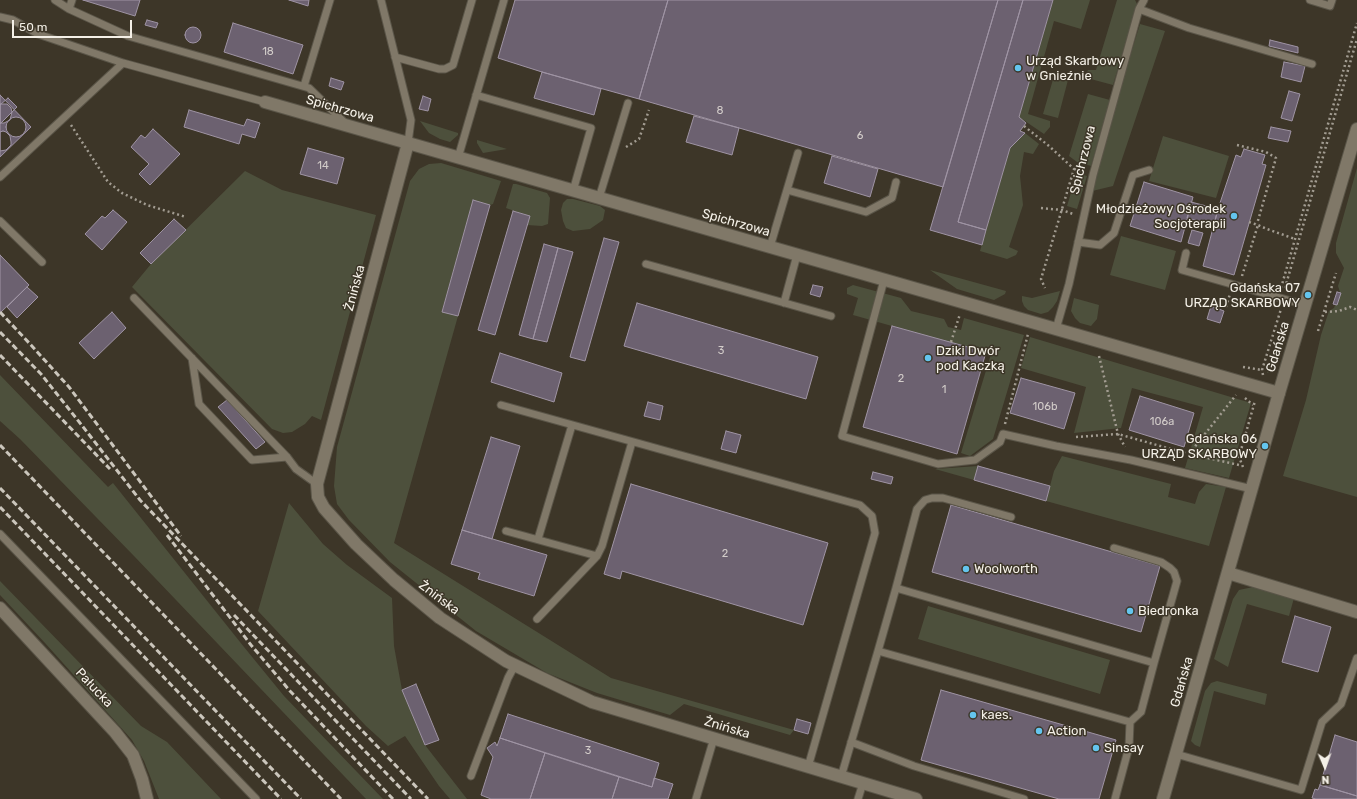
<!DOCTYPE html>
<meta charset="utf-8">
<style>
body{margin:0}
#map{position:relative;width:1357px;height:799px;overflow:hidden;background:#3d3628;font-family:Rubik,sans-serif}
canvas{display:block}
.north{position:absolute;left:1305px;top:747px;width:40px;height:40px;-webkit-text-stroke:3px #3d3628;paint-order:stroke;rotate:178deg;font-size:11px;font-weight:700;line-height:16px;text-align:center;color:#f4f0e7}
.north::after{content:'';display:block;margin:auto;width:14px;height:18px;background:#f4f0e7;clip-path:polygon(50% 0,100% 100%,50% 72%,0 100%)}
.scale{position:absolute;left:12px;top:20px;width:120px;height:18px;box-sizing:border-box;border:2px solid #f4f0e7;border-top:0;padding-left:5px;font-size:12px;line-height:14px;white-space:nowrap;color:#f4f0e7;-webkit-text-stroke:3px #3d3628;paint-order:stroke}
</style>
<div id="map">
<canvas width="1357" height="799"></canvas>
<div class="north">N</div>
<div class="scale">50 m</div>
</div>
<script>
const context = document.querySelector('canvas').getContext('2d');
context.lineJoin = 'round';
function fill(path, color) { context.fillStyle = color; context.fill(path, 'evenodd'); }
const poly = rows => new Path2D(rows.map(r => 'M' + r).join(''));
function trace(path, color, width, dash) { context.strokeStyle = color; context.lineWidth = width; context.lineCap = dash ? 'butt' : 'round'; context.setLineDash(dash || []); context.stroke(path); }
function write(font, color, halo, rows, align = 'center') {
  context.font = font + ' Rubik,sans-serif'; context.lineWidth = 3; context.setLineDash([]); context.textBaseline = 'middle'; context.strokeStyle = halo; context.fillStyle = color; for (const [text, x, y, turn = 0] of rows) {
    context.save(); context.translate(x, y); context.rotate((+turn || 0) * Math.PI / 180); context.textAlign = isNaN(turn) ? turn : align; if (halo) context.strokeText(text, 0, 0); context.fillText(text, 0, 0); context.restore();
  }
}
fill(poly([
 [1053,0,1090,0,1081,29,1054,21,1028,114,1050,121,1050,127,1044,134,1019,117],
 [1117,0,1135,0,1137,4,1113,85,1087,78,1086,74,1088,70,1096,70],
 [1140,24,1165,31,1113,186,1088,192],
 [1054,76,1068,80,1058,118,1043,114],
 [1088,94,1110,100,1091,166,1077,162,1069,156],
 [420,121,458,133,458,135,450,142,440,139,429,133],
 [1025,133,1039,144,1033,154,1024,152,1020,176,1023,205,1009,247,1018,251,1016,255,1007,259,980,251,1010,148],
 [1163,136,1229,156,1216,198,1149,181],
 [477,140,507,149,483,153,477,143],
 [441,163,501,181,493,204,490,205,473,200,442,311,458,316,394,543,611,678,794,730,790,735,684,704,670,715,597,693,547,673,476,631,390,562,349,520,337,504,334,486,337,447,410,181,419,169,429,164],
 [1357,168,1357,497,1283,476,1306,400,1321,335,1329,311,1334,308,1340,292,1338,286,1344,268,1336,253,1336,243],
 [245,171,282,190,376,215,321,420,312,416,305,424,292,432,283,433,272,429,132,287,151,264],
 [1077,173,1087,176,1077,209,1067,206],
 [513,184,516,184,547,193,550,198,548,224,542,226,527,225,529,216,506,208],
 [567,199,573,199,600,206,605,210,603,220,590,229,573,231,566,228,563,221,561,210,563,203],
 [1121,236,1176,251,1165,290,1110,275],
 [930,270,1006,291,1005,294,994,300,957,289],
 [853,285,901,298,911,311,944,319,948,327,961,330,964,318,1024,335,993,439,970,456,961,453,991,354,853,315,858,298,847,294,847,288],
 [1060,291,1057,301,1053,307,1048,312,1041,314,1028,310,1024,306,1022,301,1022,296,1032,298],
 [1074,298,1099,305,1097,319,1091,326,1080,323,1075,318,1071,311],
 [1283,331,1287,332,1276,366,1272,371,1267,373,1279,334],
 [1030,337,1251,403,1229,478,1185,468,1203,407,1132,388,1121,428,1074,433,1086,387,1021,368],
 [0,375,108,487,113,483,244,647,284,696,383,799,366,799,134,556,20,439,0,421],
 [1062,456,1171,484,1168,497,1195,504,1199,492,1206,484,1226,487,1209,546,1046,501,1054,471],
 [978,466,974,480,935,469],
 [289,503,323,544,347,565,392,598,394,646,402,690,425,745,467,799,450,799,439,786,405,736,388,746,366,726,258,611],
 [0,581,141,726,167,742,221,799,159,799,144,761,132,740,45,643,0,595],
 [1253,587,1294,598,1289,616,1247,604,1228,667,1214,659,1233,599,1239,590],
 [928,606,1110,660,1100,694,918,639],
 [1217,681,1267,694,1265,705,1214,691,1200,747,1195,745,1191,741,1205,691,1211,683]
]), '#4d503c');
const building = poly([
 [83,0,140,0,135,16,83,0],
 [289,0,309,0,308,6,289,0],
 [515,0,668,0,639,99,542,72,498,58,515,0],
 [668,0,998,0,943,187,639,99,668,0],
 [998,0,1023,0,958,222,986,230,982,245,930,230,998,0],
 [1023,0,1053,0,1019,117,1026,123,1020,131,1025,133,1010,148,986,230,958,222,1023,0],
 [147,20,158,23,156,28,145,25,147,20],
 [233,23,303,45,293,74,224,52,233,23],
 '185 35a8 8 0 1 1 16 0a8 8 0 1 1-16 0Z',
 [1270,40,1298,47,1298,53,1269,46,1270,40],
 [1284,62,1305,66,1301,82,1281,77,1284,62],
 [542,72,601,89,594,115,534,98,542,72],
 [331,78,344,82,341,90,329,86,331,78],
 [1289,91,1300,94,1292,121,1281,118,1289,91],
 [0,95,31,127,0,157,0,95],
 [423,96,431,99,428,111,419,109,423,96],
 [8,98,17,107,0,124,0,105,8,98],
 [0,104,7,104,11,108,12,112,10,120,4,123,0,123,0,104],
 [189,110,244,126,247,119,260,123,255,138,242,134,239,144,184,127,189,110],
 [694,116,739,128,732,155,686,142,694,116],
 '6 127a10 10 0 1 1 20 0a10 10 0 1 1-20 0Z',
 [1271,127,1291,131,1288,142,1268,138,1271,127],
 [153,129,180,154,150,185,139,174,149,164,131,147,141,135,145,138,153,129],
 [3,131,6,132,10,136,11,142,11,145,6,150,0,151,0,132,3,131],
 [308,148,344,158,337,184,300,174,308,148],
 [1244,149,1265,155,1262,164,1266,165,1234,275,1203,266,1218,209,1236,155,1241,157,1244,149],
 [832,156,878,169,870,197,824,183,832,156],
 [1144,182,1193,197,1181,242,1130,226,1144,182],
 [473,200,490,205,458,316,442,312,473,200],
 [1191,202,1218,209,1214,225,1187,218,1191,202],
 [113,210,127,222,102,250,85,234,102,216,105,218,113,210],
 [513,211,530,216,495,335,478,330,513,211],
 [174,219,186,230,151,264,140,253,174,219],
 [1192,230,1203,233,1199,246,1188,243,1192,230],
 [604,238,619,242,585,361,570,357,604,238],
 [544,244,558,248,533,339,519,335,544,244],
 [558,248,573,252,547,342,533,339,558,248],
 [0,255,29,285,0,313,0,255],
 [813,285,823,287,820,297,810,294,813,285],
 [27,287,38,297,17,318,7,307,27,287],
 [1337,292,1341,293,1337,305,1333,304,1337,292],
 [637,303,818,357,806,399,624,346,637,303],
 [1211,306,1224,311,1220,323,1207,319,1211,306],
 [112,312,126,328,94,359,79,343,112,312],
 [892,326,986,352,957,454,863,427,892,326],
 [500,353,562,373,554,402,491,382,500,353],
 [1021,378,1075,393,1064,429,1010,413,1021,378],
 [1140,396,1194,413,1184,447,1129,430,1140,396],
 [227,400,265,442,256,449,218,407,227,400],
 [648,402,663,406,660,420,644,416,648,402],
 [726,431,741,435,736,453,721,449,726,431],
 [491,437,520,446,492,539,462,530,491,437],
 [978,466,1050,486,1046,501,974,480,978,466],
 [873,472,893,477,891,484,871,479,873,472],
 [631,484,828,543,803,625,622,571,620,579,604,574,631,484],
 [951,505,1160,566,1141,632,932,572,951,505],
 [462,530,547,555,534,596,478,579,480,573,451,564,462,530],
 [1295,616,1331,627,1318,672,1282,662,1295,616],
 [416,684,439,740,425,745,402,690,416,684],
 [941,690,1116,740,1099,799,1059,799,921,760,941,690],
 [508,714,659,763,652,787,500,738,508,714],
 [797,719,811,723,808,734,794,730,797,719],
 [1335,735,1357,742,1357,796,1320,785,1335,735],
 [500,738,545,753,530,799,491,799,481,795,493,757,487,748,495,742,497,746,500,738],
 [545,753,619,777,612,799,530,799,545,753],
 [619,777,652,787,654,778,673,784,668,799,612,799,619,777],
 [1320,785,1357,796,1357,799,1316,799,1312,798,1315,789,1318,790,1320,785]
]);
fill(building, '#6c6170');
trace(building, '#9f94a4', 1);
const lane = poly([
 [55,0,69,9,128,36,309,88,345,123],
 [381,0,411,120,408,143],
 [1310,0,1330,6,1332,0],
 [69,9,72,0],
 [1139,9,1189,28,1312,64],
 [0,17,13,20,38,34,123,63],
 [395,57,439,69,445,69,453,65,472,0],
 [304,86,330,0],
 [476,95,591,128,573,191],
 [458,158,504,0],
 [0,177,123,63,265,102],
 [787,190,866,212,892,198,896,182],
 [599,198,628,103],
 [0,221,42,262],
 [1078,242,1100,245,1114,233,1133,175,1149,170],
 [770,247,798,153],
 [1186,253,1182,270,1305,305],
 [646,264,831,316],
 [884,280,842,436,938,464,975,460,1000,442,1003,434,1056,446,1131,460,1252,489],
 [134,298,287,457,296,469,317,484],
 [784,303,797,255],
 [1056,329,1069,284,1093,175,1139,9,1144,0],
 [192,358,199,404,252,460,287,457],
 [501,405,860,505,872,516,875,533,808,767],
 [506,531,597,556],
 [0,534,256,799],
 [538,539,572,425],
 [1114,548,1161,562,1170,568,1174,572,1177,581,1154,663],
 [537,619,597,556,602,546,632,442],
 [878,651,896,588],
 [851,742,914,766,1024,799],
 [1176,754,1301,790,1322,722,1341,704,1357,658],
 [471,776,508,678,515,665],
 [841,777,878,651,1130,722,1141,712,1154,663,896,588,917,509,925,500,932,498,943,498,1011,517],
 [696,799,714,738],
 [858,799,863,783],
 [1115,799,1129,747,1130,722]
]);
const street = poly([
 [265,102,1279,393],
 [408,143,317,484,318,497,324,508,356,544,394,580,440,618,506,661,592,702,916,799],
 [1228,573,1357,612],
 [0,608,115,732,133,755,142,779,147,799]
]);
const secondary = poly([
 [1163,799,1279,393,1357,129]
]);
trace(lane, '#5a5548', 9);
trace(street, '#5a5548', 14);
trace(secondary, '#5a5548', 14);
trace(poly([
 [71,125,108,182,122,193,147,205,186,217],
 [1024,126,1049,146,1074,169,1041,279,1045,288],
 [1237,145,1266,152,1276,158,1257,224],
 [626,147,639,139,649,110],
 [1074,169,1083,172],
 [1041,208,1062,210,1073,214],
 [1249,222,1258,225,1267,229,1295,239],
 [1242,276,1258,225],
 [1281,288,1357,23],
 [1285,288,1357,39],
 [1226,307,1230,294],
 [1325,312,1339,311,1350,307,1357,310],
 [1318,331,1336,273],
 [951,342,960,314],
 [1099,356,1118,434,1125,447],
 [1243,367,1262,370],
 [1263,375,1262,370,1281,309],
 [1245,398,1253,405],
 [1005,424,1028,334],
 [1076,437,1118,434,1185,453,1239,465],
 [1189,454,1236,395],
 [1156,455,1159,446],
 [1243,467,1239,457,1255,401]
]), '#a29c91', 2.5, [2, 3]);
trace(lane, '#807868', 7);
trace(street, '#807868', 12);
trace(secondary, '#807868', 12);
trace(poly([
 [0,312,31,345,69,387,181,536],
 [0,332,41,374,80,423,140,500,428,799],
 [0,355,110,469],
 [0,445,341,799],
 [0,488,301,799],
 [0,507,281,799],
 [167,535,251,645,290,691,393,799],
 [234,615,411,799]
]), '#cbc6bc', 3, [6, 3]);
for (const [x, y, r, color] of [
 [1018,68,4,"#64c5ee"],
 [1234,216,4,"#64c5ee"],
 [1308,295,4,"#64c5ee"],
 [928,358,4,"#64c5ee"],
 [1265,446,4,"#64c5ee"],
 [966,569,4,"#64c5ee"],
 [1130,611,4,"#64c5ee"],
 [973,715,4,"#64c5ee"],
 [1039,731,4,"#64c5ee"],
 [1096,748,4,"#64c5ee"]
]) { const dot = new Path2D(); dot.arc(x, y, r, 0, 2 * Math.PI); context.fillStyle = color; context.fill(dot); trace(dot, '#3d3628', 1.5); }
write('11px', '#d2ccc9', null, [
 ["18",268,52],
 ["8",720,111],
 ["6",860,136],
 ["14",323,166],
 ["3",721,351],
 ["2",901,379],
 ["1",944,390],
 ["106b",1045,407],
 ["106a",1162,422],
 ["2",725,554],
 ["3",588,751]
]);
write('13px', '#f4f0e7', '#3d3628', [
 ["Urząd Skarbowy",1026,61],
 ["w Gnieźnie",1026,76],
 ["Młodzieżowy Ośrodek",1226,209,"right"],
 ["Socjoterapii",1226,224,"right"],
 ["Gdańska 07",1300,288,"right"],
 ["URZĄD SKARBOWY",1300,303,"right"],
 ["Dziki Dwór",936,351],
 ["pod Kaczką",936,366],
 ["Gdańska 06",1257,439,"right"],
 ["URZĄD SKARBOWY",1257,454,"right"],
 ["Woolworth",974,569],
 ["Biedronka",1138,611],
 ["kaes.",981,715],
 ["Action",1047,731],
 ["Sinsay",1104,748]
], 'left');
write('13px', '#f4f0e7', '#3d3628', [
 ["Spichrzowa",340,109,16],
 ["Spichrzowa",1083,160,-76],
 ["Spichrzowa",736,223,16],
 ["Żnińska",355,288,-75],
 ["Gdańska",1278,347,-73],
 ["Żnińska",439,598,37],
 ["Gdańska",1182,682,-74],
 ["Pałucka",94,688,47],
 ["Żnińska",727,728,17]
]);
</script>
